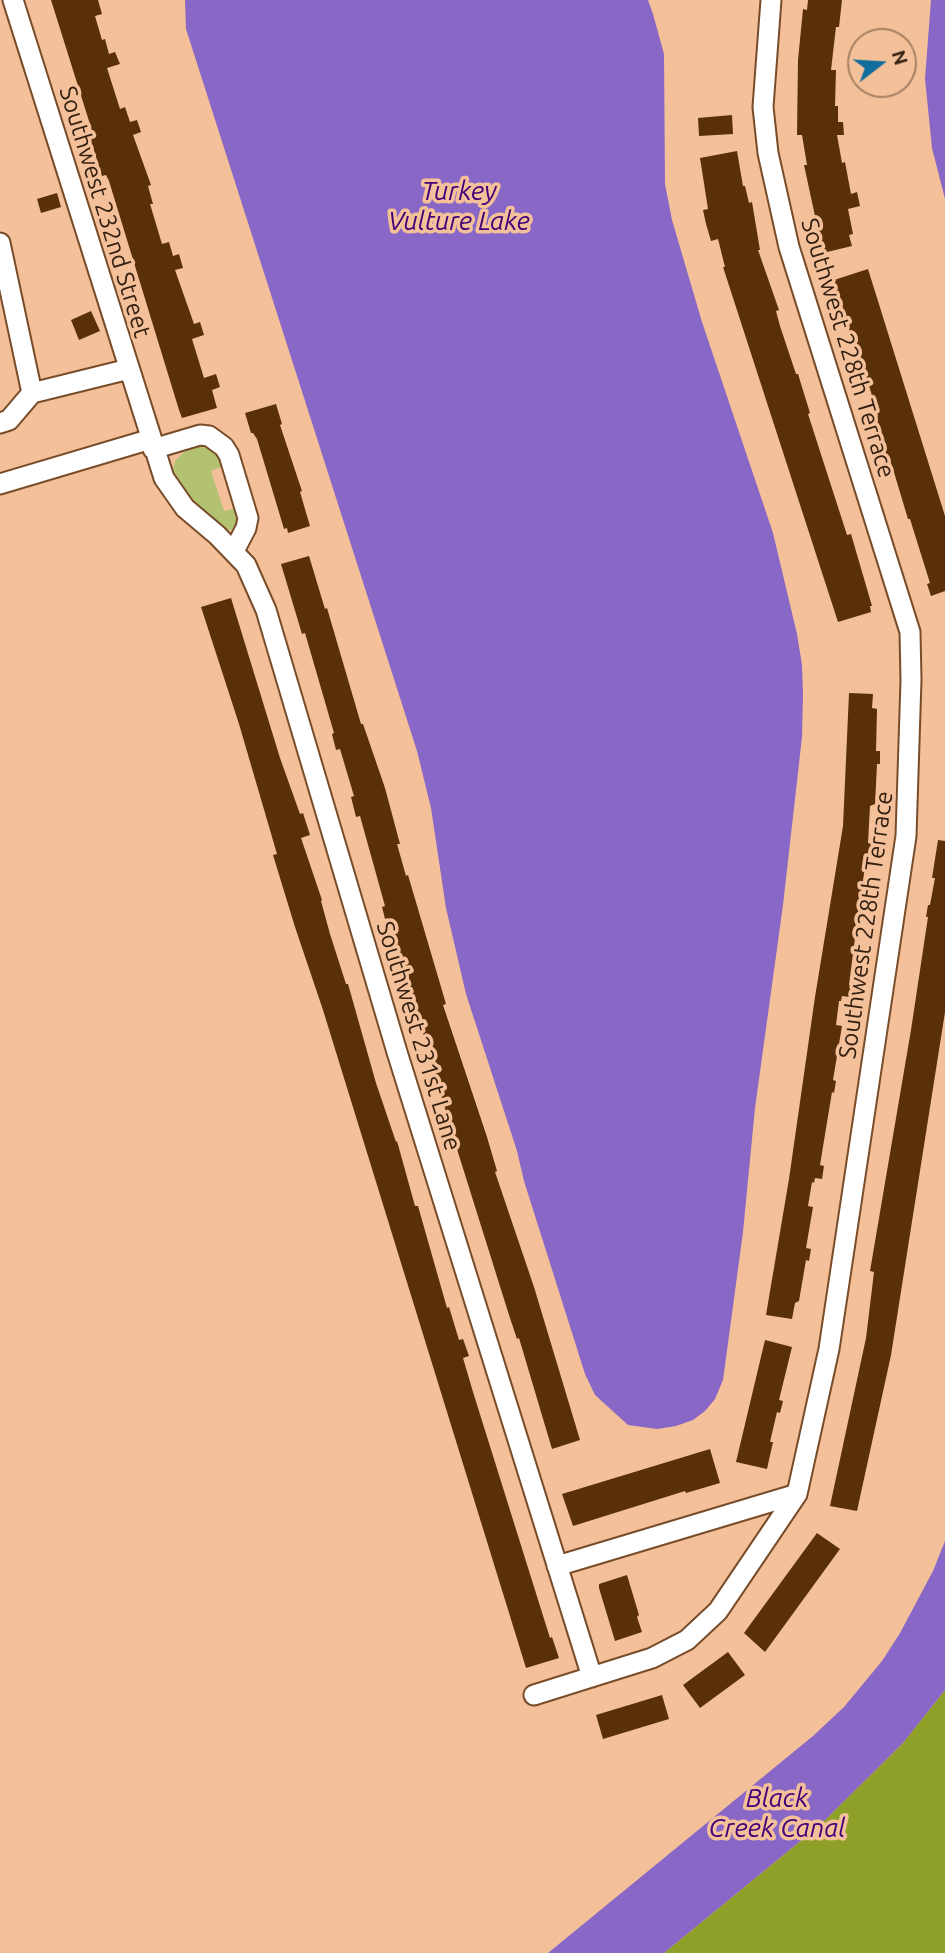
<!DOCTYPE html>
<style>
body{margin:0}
#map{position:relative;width:945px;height:1953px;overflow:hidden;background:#f3c09a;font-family:Ubuntu,sans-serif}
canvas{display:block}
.north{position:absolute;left:847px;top:28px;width:70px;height:70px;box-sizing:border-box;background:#f3c09a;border:2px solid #a68063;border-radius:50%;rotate:73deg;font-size:19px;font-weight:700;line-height:28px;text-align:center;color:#332011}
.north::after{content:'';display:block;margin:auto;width:24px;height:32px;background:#106d9c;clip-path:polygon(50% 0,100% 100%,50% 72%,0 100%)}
</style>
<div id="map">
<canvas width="945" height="1953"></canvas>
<div class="north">N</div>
</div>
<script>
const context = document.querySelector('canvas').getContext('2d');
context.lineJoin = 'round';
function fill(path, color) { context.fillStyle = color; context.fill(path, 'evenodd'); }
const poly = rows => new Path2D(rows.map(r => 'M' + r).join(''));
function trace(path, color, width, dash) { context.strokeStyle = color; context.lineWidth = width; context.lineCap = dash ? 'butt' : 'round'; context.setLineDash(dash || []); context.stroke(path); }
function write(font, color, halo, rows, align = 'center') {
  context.font = font + ' Ubuntu,sans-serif'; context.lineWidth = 7; context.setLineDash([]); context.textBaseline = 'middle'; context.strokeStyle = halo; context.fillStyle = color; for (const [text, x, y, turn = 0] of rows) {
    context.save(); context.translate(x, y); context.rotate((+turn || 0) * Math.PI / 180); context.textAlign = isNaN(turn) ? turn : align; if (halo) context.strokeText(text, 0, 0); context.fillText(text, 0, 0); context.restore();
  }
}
fill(poly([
 [195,446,210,448,221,460,223,466,211,471,224,511,236,508,238,523,233,530,223,529,200,510,185,495,176,480,173,471,175,461,188,448]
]), '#b2c271');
fill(poly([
 [945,1690,945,1953,664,1953,820,1825,903,1743]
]), '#8ea027');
fill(poly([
 [185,0,648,0,653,14,664,54,665,184,672,220,702,322,773,533,797,634,802,665,803,695,802,737,783,905,755,1108,743,1232,723,1380,715,1399,705,1411,693,1420,676,1426,657,1429,628,1425,595,1395,585,1374,524,1181,517,1151,466,994,446,908,431,808,417,751,186,29],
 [931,0,945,0,945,199,932,148,925,79],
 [945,1541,945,1690,903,1743,820,1825,664,1953,548,1953,813,1736,844,1707,882,1661,900,1633,933,1571]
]), '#8967c6');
fill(poly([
 [51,0,98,0,102,14,95,16,102,40,105,39,109,54,115,52,120,64,107,68,120,109,125,107,130,122,137,120,141,132,133,135,151,185,148,186,153,204,150,204,162,244,169,242,173,256,179,254,183,268,175,270,194,324,200,322,204,335,192,339,204,378,216,374,220,387,212,390,217,408,182,418,179,410,109,181,106,175,102,176,90,138,94,137],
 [808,0,842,0,839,27,836,27,831,70,836,70,835,106,838,106,838,122,843,122,844,135,837,135,842,163,845,162,851,194,857,192,860,206,848,209,853,234,849,235,852,246,823,253,804,165,807,165,802,135,797,135,798,60,803,9,807,10],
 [732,115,733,134,699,136,698,118],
 [737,151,743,186,745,186,749,203,752,202,760,250,758,250,779,310,776,311,780,326,796,374,798,374,810,413,808,414,847,535,851,534,872,606,870,606,871,612,838,622,723,267,725,267,718,239,711,241,706,224,703,210,708,209,700,158],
 [57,193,61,207,41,213,37,199],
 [868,269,945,516,945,591,931,596,927,584,930,583,910,519,908,519,893,469,891,463,888,464,882,444,884,443,876,417,878,416,860,355,857,356,840,298,837,299,834,287,836,287,834,280],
 [91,311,100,331,79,340,71,320],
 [276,404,282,424,280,425,302,491,300,492,310,526,288,533,287,528,284,529,257,439,253,433,251,433,245,413],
 [309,556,325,609,327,608,361,724,363,724,385,788,400,844,397,844,406,876,408,875,446,1004,443,1005,487,1137,497,1171,495,1172,534,1287,580,1440,552,1449,519,1338,517,1339,509,1315,456,1146,424,1036,399,960,388,918,385,919,382,907,385,906,360,816,356,817,351,797,354,796,340,749,336,750,332,734,334,733,305,633,302,634,281,564],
 [231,598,280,758,300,814,303,813,310,835,301,838,322,900,321,901,330,934,346,984,348,984,376,1083,396,1142,397,1141,415,1206,418,1206,447,1308,449,1307,459,1340,463,1339,469,1356,463,1358,473,1392,550,1638,552,1637,559,1658,526,1668,323,1010,295,927,273,855,277,854,239,724,201,607],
 [849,693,873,694,872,708,877,709,876,751,880,751,880,764,877,764,875,804,870,806,868,843,872,844,870,856,867,855,860,899,849,985,851,985,849,997,842,996,841,1001,839,1001,836,1025,842,1026,833,1080,836,1081,834,1093,832,1092,820,1165,824,1166,822,1179,815,1178,814,1183,812,1182,808,1206,813,1207,806,1248,811,1249,809,1261,806,1260,799,1301,795,1303,792,1319,766,1315,789,1179,815,997,843,826],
 [938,840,945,841,945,1012,891,1355,857,1511,830,1506,866,1338,874,1272,870,1271,911,1030,928,917,926,917,928,905,930,905,935,878,932,878],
 [765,1340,792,1347,779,1400,783,1401,780,1413,777,1412,770,1442,773,1442,767,1469,736,1462],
 [710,1449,720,1483,686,1493,685,1491,573,1526,562,1494],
 [817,1533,840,1549,765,1652,744,1633],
 [627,1575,639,1615,637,1617,642,1632,615,1641,599,1588,599,1584],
 [728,1652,745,1675,700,1708,683,1685],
 [662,1695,669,1719,603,1739,596,1715]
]), '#59300a');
const minor = poly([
 [13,0,164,478,185,508,217,535,246,565,266,610,397,1052,592,1677],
 [0,243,32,393],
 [0,423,9,420,32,393,129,369],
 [153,449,200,435,209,436,224,447,229,455,248,518,246,528,234,551],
 [0,484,151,439],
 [557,1566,797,1494],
 [534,1695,652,1658,687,1640,718,1611,797,1494,829,1349,906,836,911,680,910,632,789,247,768,153,763,107,771,0]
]);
trace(minor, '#784c29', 23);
trace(minor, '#fff', 19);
write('24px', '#332011', '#f3c09a', [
 ["Southwest 232nd Street",105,212,73],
 ["Southwest 228th Terrace",848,348,73],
 ["Southwest 228th Terrace",866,925,-82],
 ["Southwest 231st Lane",419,1036,73]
]);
write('italic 26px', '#40007a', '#f3c09a', [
 ["Turkey",459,191],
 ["Vulture Lake",459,221],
 ["Black",777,1798],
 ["Creek Canal",777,1828]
]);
</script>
